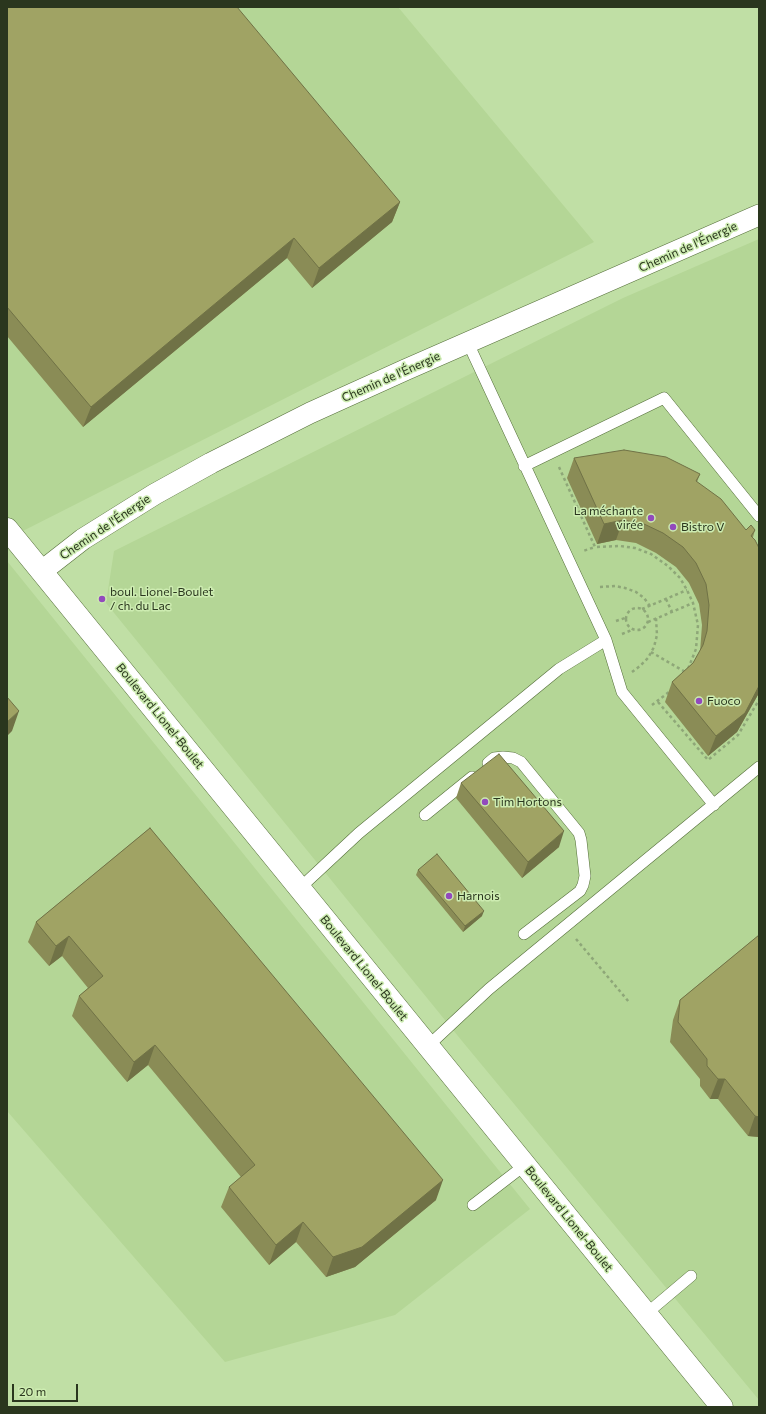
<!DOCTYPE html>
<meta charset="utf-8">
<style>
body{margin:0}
#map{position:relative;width:766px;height:1414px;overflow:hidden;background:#c0dfa5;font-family:Commissioner,sans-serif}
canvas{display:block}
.frame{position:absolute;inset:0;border:8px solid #2a361e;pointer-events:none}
.scale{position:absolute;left:12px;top:1384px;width:66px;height:18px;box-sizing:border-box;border:2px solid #2a361e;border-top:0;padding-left:5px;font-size:12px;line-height:14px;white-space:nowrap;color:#2a361e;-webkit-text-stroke:3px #cdecb1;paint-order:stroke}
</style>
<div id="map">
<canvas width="766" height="1414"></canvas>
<div class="frame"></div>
<div class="scale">20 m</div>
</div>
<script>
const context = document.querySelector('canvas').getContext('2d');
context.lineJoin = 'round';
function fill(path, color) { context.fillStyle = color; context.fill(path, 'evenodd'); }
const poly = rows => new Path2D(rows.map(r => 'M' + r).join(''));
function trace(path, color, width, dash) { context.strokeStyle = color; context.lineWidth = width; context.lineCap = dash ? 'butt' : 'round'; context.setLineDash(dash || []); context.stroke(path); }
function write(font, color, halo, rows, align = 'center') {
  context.font = font + ' Commissioner,sans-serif'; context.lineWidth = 3; context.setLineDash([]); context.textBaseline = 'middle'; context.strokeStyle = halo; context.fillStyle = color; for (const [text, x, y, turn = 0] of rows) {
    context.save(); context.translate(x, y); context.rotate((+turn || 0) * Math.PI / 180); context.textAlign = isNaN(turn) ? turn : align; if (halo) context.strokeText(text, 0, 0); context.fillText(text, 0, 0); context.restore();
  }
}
fill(poly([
 [7,7,398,7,594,242,7,539],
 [759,239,759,1400,462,1041,106,603,114,551,623,298],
 [7,561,530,1209,395,1315,225,1362,7,1111]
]), '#b4d696');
const lane = poly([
 [468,343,606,640,622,692,714,805],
 [524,466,664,398,759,516],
 [488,763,494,758,503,757,513,758,521,762,579,833,581,840,585,876,583,885,580,891,524,934],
 [425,815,472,777],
 [300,888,359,833,559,669,606,640],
 [428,1046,489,989,759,767],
 [473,1205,525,1165],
 [646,1314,691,1276]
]);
const street = poly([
 [42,571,83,539,155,494,211,463,310,413,405,370,759,215]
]);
const secondary = poly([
 [7,529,722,1407]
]);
trace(lane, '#556f3a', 12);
trace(street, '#556f3a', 22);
trace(secondary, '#556f3a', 23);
trace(poly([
 [559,467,595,547,583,551],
 [597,547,620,546,635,548,651,554,668,566,680,578,687,590,693,603,698,625,696,649,688,669],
 [600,587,615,586,625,588,636,592,644,598,650,606],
 [666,599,672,612],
 '626 619a11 11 0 1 1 22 0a11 11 0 1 1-22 0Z',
 [642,609,687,590],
 [616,621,625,618],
 [648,622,693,603],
 [622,634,632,630],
 [651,652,687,673],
 [632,672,640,666,648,658,654,647,657,635,656,618],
 [658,702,708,760,738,735,759,700],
 [652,705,669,692],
 [576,939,629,1002]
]), '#8ea778', 2.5, [3, 3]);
trace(lane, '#fff', 11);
trace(street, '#fff', 21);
trace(secondary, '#fff', 22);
fill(poly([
 [7,7,400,202,392,222,312,288,287,258,83,427,7,336],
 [574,458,700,474,697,482,746,530,755,530,753,537,759,693,737,732,708,756,665,702,672,682,693,663,700,652,702,625,699,604,689,583,676,567,656,553,636,543,616,540,597,544,567,478],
 [461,783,559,847,522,878,456,798],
 [150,828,436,1200,355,1267,326,1277,296,1242,269,1265,221,1207,229,1187,241,1177,148,1065,127,1082,72,1016,79,996,88,988,62,956,49,966,28,942,36,922],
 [418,870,482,916,463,932,416,875],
 [759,935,759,1137,748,1136,718,1099,710,1099,700,1086,700,1079,670,1042,673,1020,680,1000]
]), '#8a8c56');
fill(poly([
 [400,202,392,222,312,288,319,268],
 [294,238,287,258,83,427,91,407],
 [623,520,616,540,597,544,604,524],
 [759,686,759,693,737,732,708,756,716,736],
 [19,711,12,731,7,736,7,722],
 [564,831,559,847,522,878,528,862],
 [484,911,482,916,463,932,465,926],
 [69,936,62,956,49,966,56,946],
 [155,1045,148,1065,127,1082,134,1062],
 [718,1079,725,1079,718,1099,710,1099],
 [755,1116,759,1117,759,1137,748,1136],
 [443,1180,436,1200,355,1267,326,1277,333,1257],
 [303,1222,296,1242,269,1265,276,1245]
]), '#707246');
const building = poly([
 [7,7,237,7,400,202,319,268,294,238,91,407,7,307,7,7],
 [624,450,666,457,700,474,696,481,721,499,746,530,751,525,755,530,751,536,755,540,759,548,759,686,745,713,716,736,672,682,693,663,703,645,707,631,709,605,706,584,696,563,683,547,663,533,644,524,623,520,604,524,574,458,624,450],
 [7,697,19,711,7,722,7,697],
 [499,754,564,831,528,862,461,783,499,754],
 [150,828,443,1180,362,1247,333,1257,303,1222,276,1245,229,1187,255,1165,155,1045,134,1062,79,996,103,976,69,936,56,946,36,922,150,828],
 [437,854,484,911,465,926,418,870,437,854],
 [759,935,759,1117,755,1116,725,1079,718,1079,707,1066,707,1059,678,1022,680,1000,759,935]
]);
fill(building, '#a0a364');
trace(building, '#707246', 1);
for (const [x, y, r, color] of [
 [651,518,4,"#924abd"],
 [673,527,4,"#924abd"],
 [102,599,4,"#924abd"],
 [699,701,4,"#924abd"],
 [485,802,4,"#924abd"],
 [449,896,4,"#924abd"]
]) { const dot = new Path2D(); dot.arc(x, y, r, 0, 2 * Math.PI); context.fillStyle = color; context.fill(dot); trace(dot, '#cdecb1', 1.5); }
write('12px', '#2a361e', '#cdecb1', [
 ["Chemin de l'Énergie",688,247,-24],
 ["Chemin de l'Énergie",391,377,-24],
 ["Chemin de l'Énergie",105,527,-34],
 ["Boulevard Lionel-Boulet",160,716,51],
 ["Boulevard Lionel-Boulet",364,968,51],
 ["Boulevard Lionel-Boulet",569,1219,51]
]);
write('12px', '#2a361e', '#cdecb1', [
 ["La méchante",643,511,"right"],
 ["virée",643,525,"right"],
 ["Bistro V",681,527],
 ["boul. Lionel-Boulet",110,592],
 ["/ ch. du Lac",110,606],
 ["Fuoco",707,701],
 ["Tim Hortons",493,802],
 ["Harnois",457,896]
], 'left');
</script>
